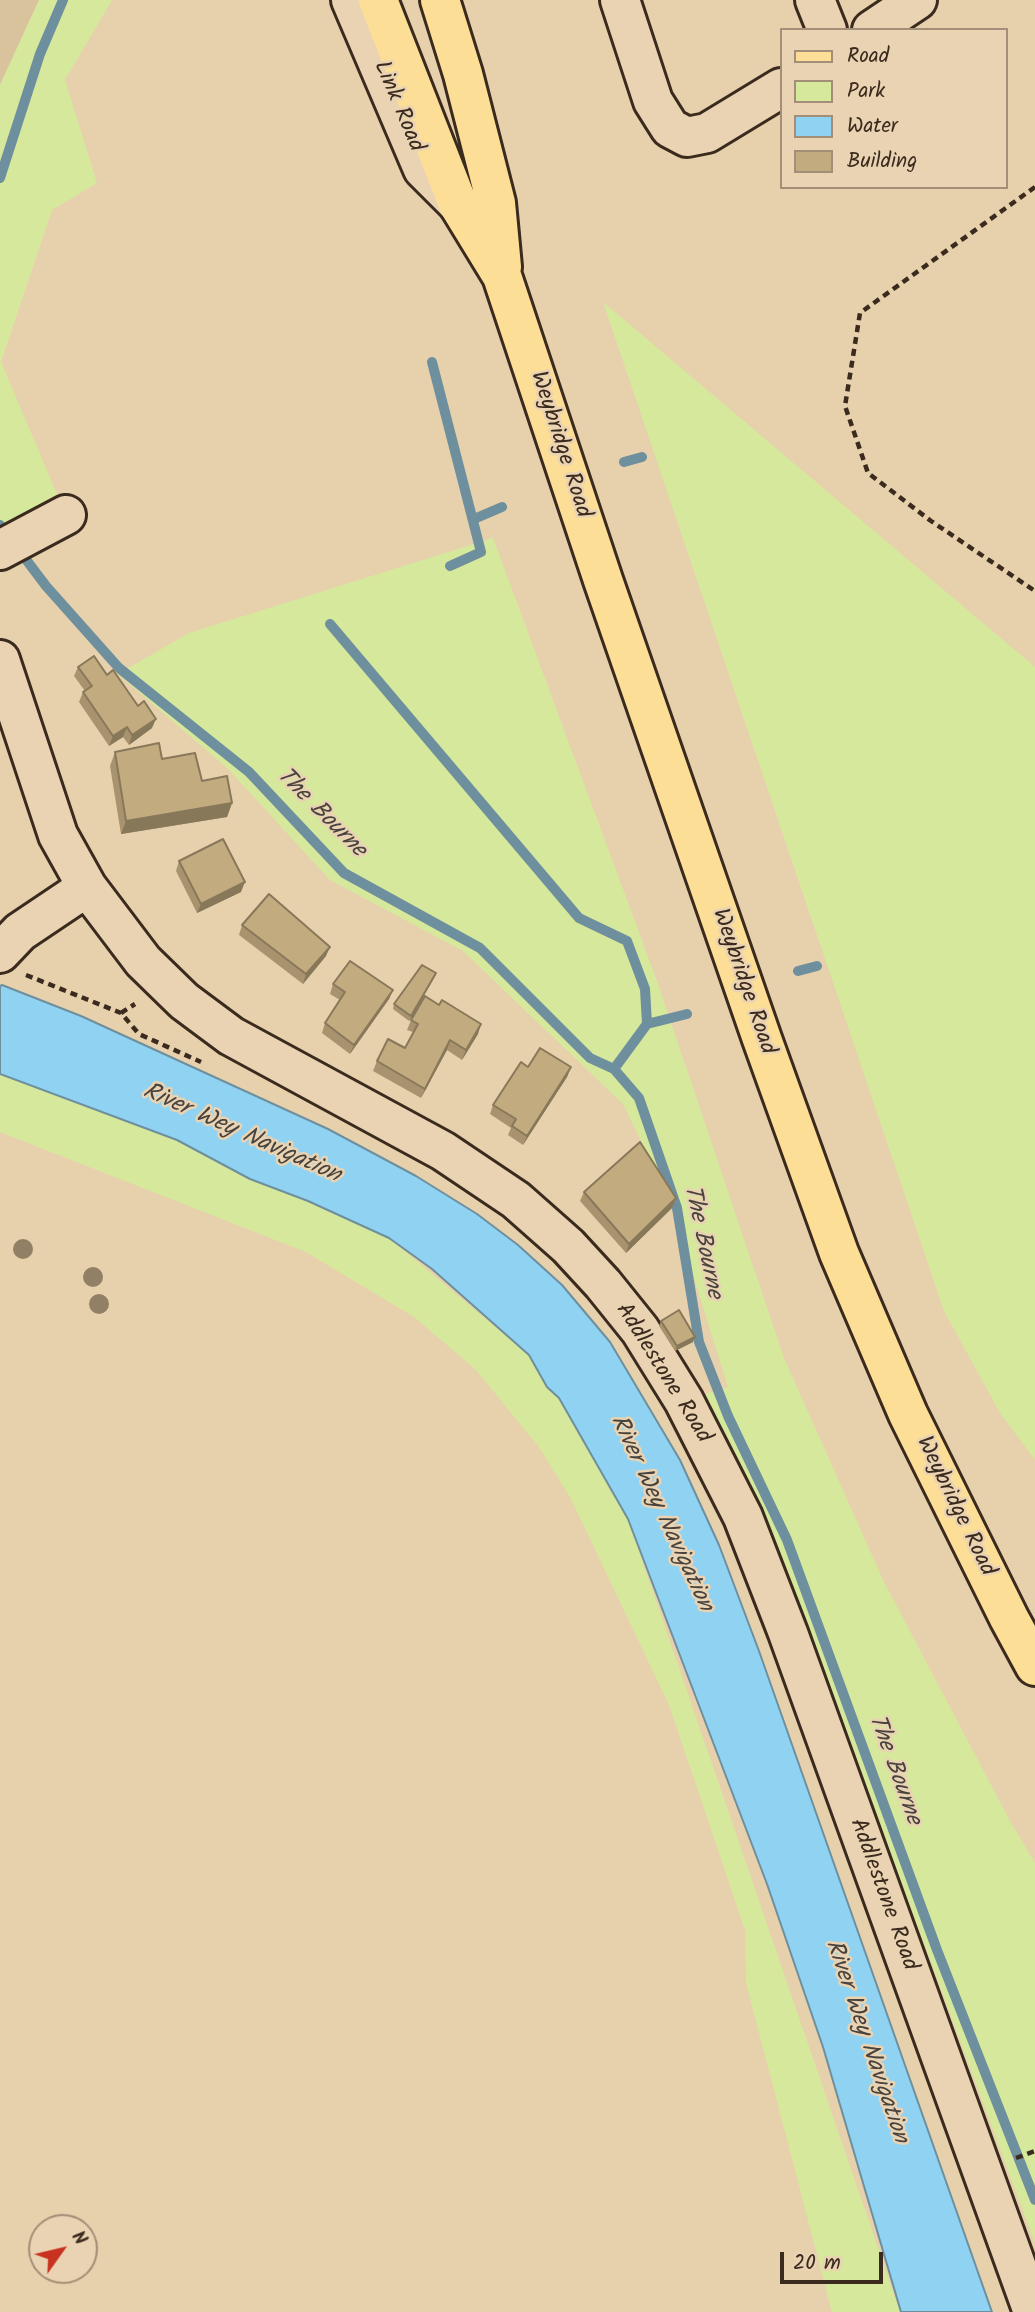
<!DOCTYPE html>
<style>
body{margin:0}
#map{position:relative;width:1035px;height:2312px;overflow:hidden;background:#e7d1ac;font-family:Kalam,sans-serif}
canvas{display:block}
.legend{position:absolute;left:780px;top:28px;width:228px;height:161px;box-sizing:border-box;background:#e9d3b2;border:2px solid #a38f77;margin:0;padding:9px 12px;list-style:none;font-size:21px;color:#3b2a1e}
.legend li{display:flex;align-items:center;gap:14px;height:35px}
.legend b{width:35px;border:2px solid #a38f77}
.north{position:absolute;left:28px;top:2214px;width:70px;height:70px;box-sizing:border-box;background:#e9d3b2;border:2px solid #a38f77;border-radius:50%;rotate:56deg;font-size:19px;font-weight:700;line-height:28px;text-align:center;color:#3b2a1e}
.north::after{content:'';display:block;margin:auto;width:24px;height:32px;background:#c8321e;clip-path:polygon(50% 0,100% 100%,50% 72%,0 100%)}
.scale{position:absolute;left:780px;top:2252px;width:103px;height:32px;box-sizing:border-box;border:4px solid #3b2a1e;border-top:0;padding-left:9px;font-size:21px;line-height:24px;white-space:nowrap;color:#3b2a1e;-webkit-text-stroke:5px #e9d3b2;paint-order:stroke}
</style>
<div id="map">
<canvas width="1035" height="2312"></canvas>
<ul class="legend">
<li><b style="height:9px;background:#fdde96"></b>Road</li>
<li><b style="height:19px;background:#d5e89c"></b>Park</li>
<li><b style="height:19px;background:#90d2f2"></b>Water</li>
<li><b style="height:19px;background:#c3ab80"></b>Building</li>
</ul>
<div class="north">N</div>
<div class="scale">20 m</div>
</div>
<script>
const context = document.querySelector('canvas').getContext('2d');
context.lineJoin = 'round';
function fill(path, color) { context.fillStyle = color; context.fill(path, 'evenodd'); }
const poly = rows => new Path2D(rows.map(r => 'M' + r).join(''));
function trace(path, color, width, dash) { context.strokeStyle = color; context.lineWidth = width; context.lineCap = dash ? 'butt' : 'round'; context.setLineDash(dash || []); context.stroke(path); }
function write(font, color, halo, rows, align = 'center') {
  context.font = font + ' Kalam,sans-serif'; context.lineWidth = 5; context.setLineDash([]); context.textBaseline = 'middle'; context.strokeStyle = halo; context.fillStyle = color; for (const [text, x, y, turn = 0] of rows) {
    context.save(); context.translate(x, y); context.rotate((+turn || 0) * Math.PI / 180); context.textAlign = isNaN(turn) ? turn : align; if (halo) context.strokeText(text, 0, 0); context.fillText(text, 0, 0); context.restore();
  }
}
fill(poly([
 [0,0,39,0,0,85]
]), '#d9c39c');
fill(poly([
 [39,0,112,0,65,80,97,183,52,210,1,362,57,494,0,534,0,85],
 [603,302,1035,667,1035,1460,1000,1413,944,1311],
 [493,538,657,981,784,1358,883,1580,1010,1821,1035,1863,1035,2243,793,1590,705,1394,728,1387,669,1198,623,1104,463,951,330,880,228,769,118,674,189,633],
 [0,1074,177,1140,389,1238,529,1355,584,1427,628,1519,900,2312,832,2312,746,1983,745,1930,669,1705,571,1499,539,1447,476,1370,414,1317,306,1252,0,1132]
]), '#d5e89c');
const water = poly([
 [2,985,81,1016,328,1129,416,1176,477,1214,518,1245,562,1285,610,1342,680,1460,719,1545,759,1651,992,2312,901,2312,823,2047,767,1884,628,1519,559,1398,547,1387,529,1355,432,1269,389,1238,308,1201,250,1179,177,1140,0,1074,0,986,2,985]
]);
fill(water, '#90d2f2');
trace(water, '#6e8f9d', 2);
trace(poly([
 [0,178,40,54,63,0],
 [432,362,481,552,450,566],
 [624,462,642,457],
 [474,519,502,507],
 [0,525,46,586,119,668,249,772,344,873,480,948,590,1058,614,1069,639,1098,677,1208,699,1342,728,1416,787,1540,937,1950,1035,2200],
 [330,624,579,918,627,941,645,989,647,1024,614,1069],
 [798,971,817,966],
 [647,1024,687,1014]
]), '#6e8f9d', 10);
const minor = poly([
 [351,0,423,169,458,204],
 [620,0,653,101,670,128,687,137,707,133,781,88],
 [815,0,827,30],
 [872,30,917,0],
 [0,550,66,515],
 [0,660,58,835,87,887,143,961,184,1001,231,1036,443,1151,516,1200,568,1246,603,1284,640,1330,684,1401,743,1517,788,1633,1033,2312],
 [0,953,20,932,87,887]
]);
const major = poly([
 [378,0,458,204,502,276,603,580,762,1039,839,1253,908,1414,1009,1618,1035,1666],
 [440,0,463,74,496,203,502,267]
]);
trace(minor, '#3b2a1e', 44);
trace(major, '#3b2a1e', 44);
trace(poly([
 [1035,187,860,313,845,406,868,473,931,521,1035,591],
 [26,975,121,1013,139,1034,201,1062],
 [121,1013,135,1004],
 [1016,2158,1035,2151]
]), '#3b2a1e', 4.5, [7, 5]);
trace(minor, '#e9d3b2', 38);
trace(major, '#fdde96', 38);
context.fillStyle = '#918065';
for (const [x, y] of [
 [23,1249],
 [93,1277],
 [99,1304]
]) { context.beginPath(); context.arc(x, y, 10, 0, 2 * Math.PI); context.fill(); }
fill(poly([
 [78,667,107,675,152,728,129,745,123,737,109,746,79,702,83,692,85,691,74,676],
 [115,752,162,759,202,781,232,803,227,817,121,834,110,766],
 [179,861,241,892,197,913,176,871],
 [242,925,326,956,303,984,239,935],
 [434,978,409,1021,393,1009,394,1004],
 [333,984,393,990,389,999,350,1054,322,1033,325,1023,340,1000,330,994],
 [411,1020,478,1034,462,1060,447,1050,421,1098,373,1071,377,1061,405,1048,413,1032,407,1030],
 [528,1067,571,1067,567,1077,523,1145,508,1135,511,1128,490,1114,493,1105],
 [584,1192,676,1198,672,1208,626,1253,580,1201],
 [661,1321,693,1342,675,1351,659,1326]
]), '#a8936e');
fill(poly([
 [156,719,152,728,129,745,132,735],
 [127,727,123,737,109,746,113,736],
 [232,803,227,817,121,834,126,821],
 [245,882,241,892,197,913,201,904],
 [330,947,326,956,303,984,306,974],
 [436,973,434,978,409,1021,411,1016],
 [393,990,389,999,350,1054,354,1045],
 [481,1024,478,1034,462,1060,466,1050],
 [450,1040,447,1050,421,1098,425,1089],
 [571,1067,567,1077,523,1145,527,1136],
 [676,1198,672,1208,626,1253,629,1244],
 [695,1337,693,1342,675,1351,677,1346]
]), '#88785a');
const building = poly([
 [94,656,107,675,113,670,138,706,144,701,156,719,132,735,127,727,113,736,83,692,92,686,78,667,94,656],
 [159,743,162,759,195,753,202,781,227,776,232,803,126,821,115,752,159,743],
 [223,839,245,882,201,904,179,861,223,839],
 [269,894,330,947,306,974,242,925,269,894],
 [350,961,393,990,354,1045,325,1023,345,992,333,984,350,961],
 [422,965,436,973,411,1016,394,1004,422,965],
 [425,996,439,1005,442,1000,481,1024,466,1050,450,1040,425,1089,377,1061,388,1039,405,1048,418,1024,411,1020,425,996],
 [540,1048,571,1067,527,1136,512,1126,516,1119,493,1105,521,1062,528,1067,540,1048],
 [640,1142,676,1198,629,1244,584,1192,640,1142],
 [679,1310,695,1337,677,1346,661,1321,679,1310]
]);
fill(building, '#c3ab80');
trace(building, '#88785a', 2);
write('23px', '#3b2a1e', '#e9d3b2', [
 ["Link Road",397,107,67],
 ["Weybridge Road",559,445,72],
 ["Weybridge Road",742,982,71],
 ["Addlestone Road",662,1374,58],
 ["Weybridge Road",954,1507,64],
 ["Addlestone Road",882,1895,70]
]);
write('italic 24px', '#48433e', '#e9d3b2', [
 ["The Bourne",320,814,45],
 ["River Wey Navigation",241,1135,24],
 ["The Bourne",701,1242,78],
 ["River Wey Navigation",660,1514,65],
 ["The Bourne",893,1770,70],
 ["River Wey Navigation",865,2042,71]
]);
</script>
